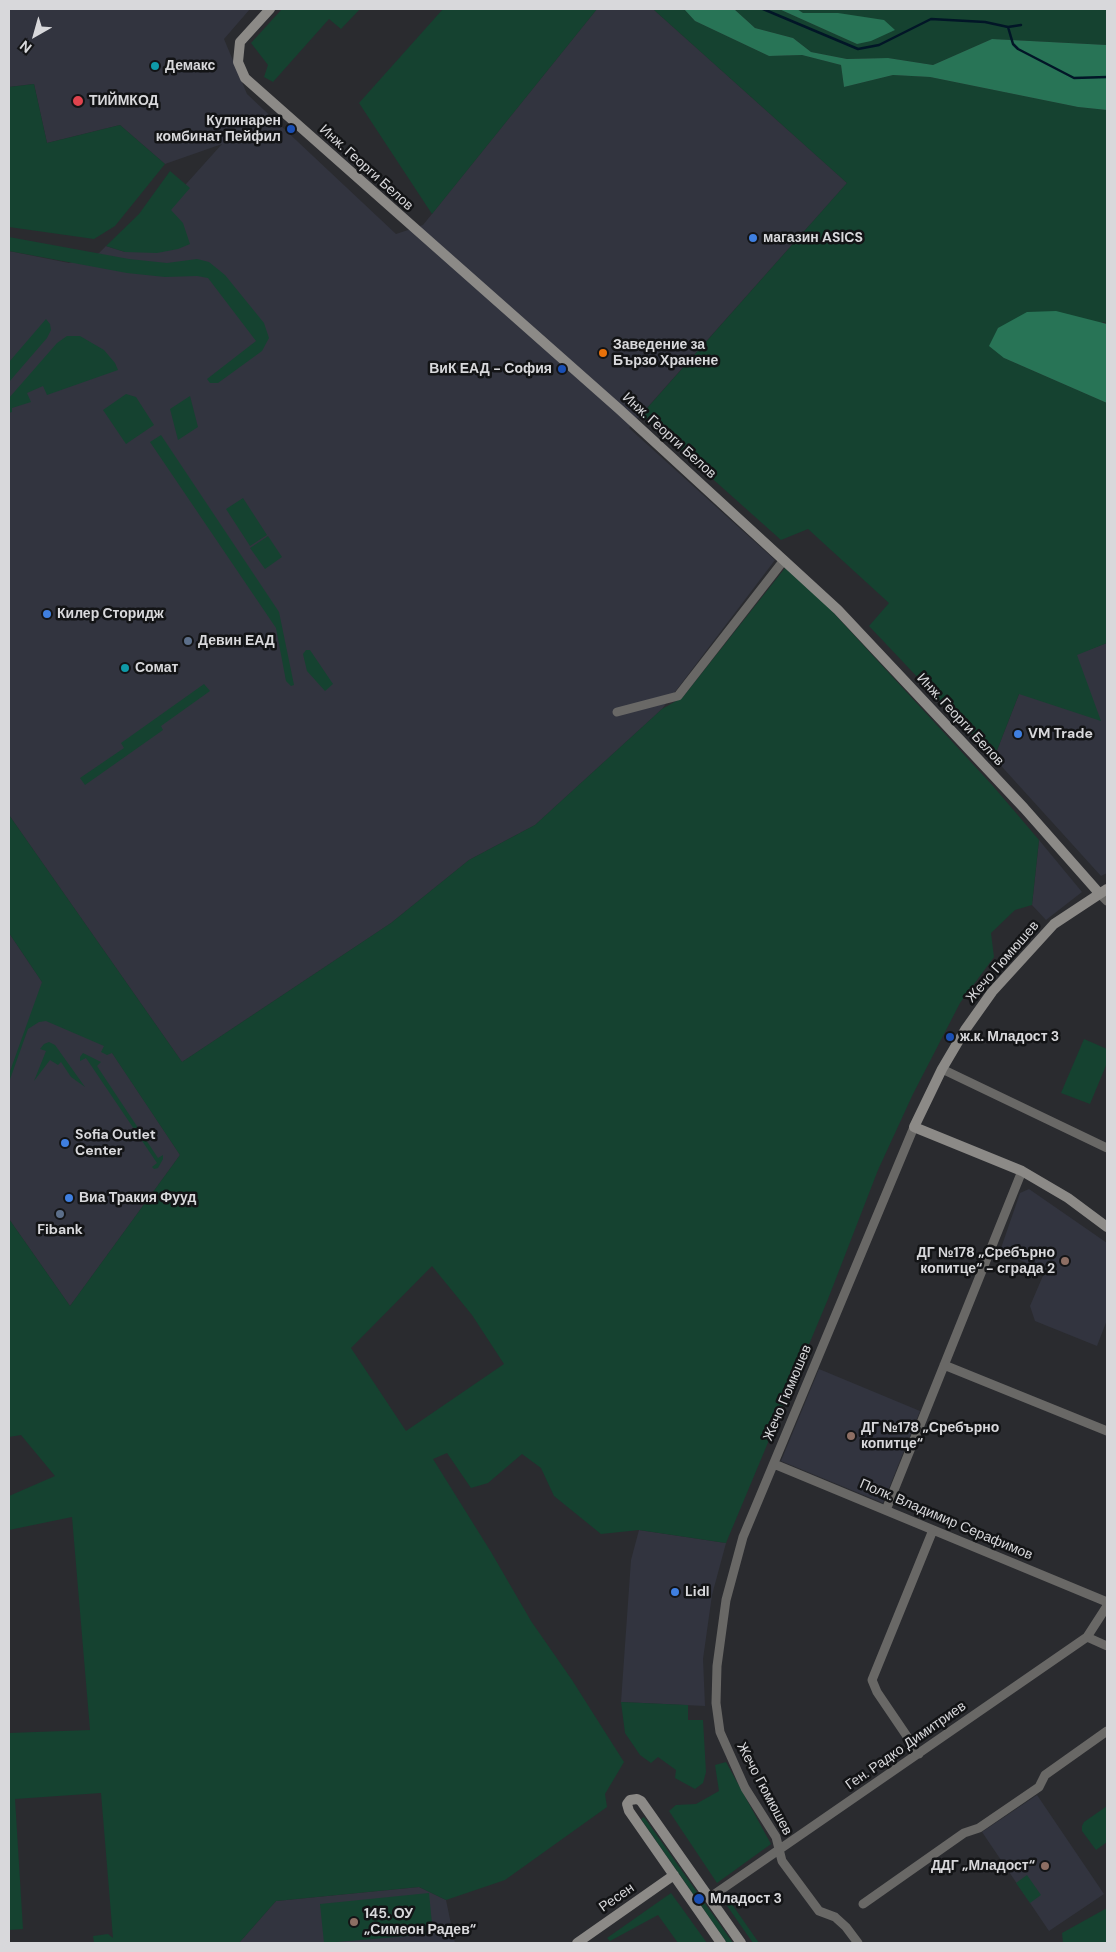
<!DOCTYPE html>
<meta charset="utf-8">
<style>
body{margin:0}
#map{position:relative;width:1116px;height:1952px;overflow:hidden;background:#2a2b2f;font-family:"DM Sans",sans-serif}
canvas{display:block}
.frame{position:absolute;inset:0;border:10px solid #d8d8db;pointer-events:none}
.north{position:absolute;left:10px;top:10px;width:50px;height:50px;-webkit-text-stroke:4px #131416;paint-order:stroke;rotate:218deg;font-size:14px;font-weight:700;line-height:20px;text-align:center;color:#d8d8db}
.north::after{content:'';display:block;margin:auto;width:18px;height:22px;background:#d8d8db;clip-path:polygon(50% 0,100% 100%,50% 72%,0 100%)}
</style>
<div id="map">
<canvas width="1116" height="1952"></canvas>
<div class="frame"></div>
<div class="north">N</div>
</div>
<script>
const context = document.querySelector('canvas').getContext('2d');
context.lineJoin = 'round';
function fill(path, color) { context.fillStyle = color; context.fill(path, 'evenodd'); }
const poly = rows => new Path2D(rows.map(r => 'M' + r).join(''));
function trace(path, color, width, dash) { context.strokeStyle = color; context.lineWidth = width; context.lineCap = dash ? 'butt' : 'round'; context.setLineDash(dash || []); context.stroke(path); }
function write(font, color, halo, rows, align = 'center') {
  context.font = font + ' "DM Sans",sans-serif'; context.lineWidth = 5; context.setLineDash([]); context.textBaseline = 'middle'; context.strokeStyle = halo; context.fillStyle = color; for (const [text, x, y, turn = 0] of rows) {
    context.save(); context.translate(x, y); context.rotate((+turn || 0) * Math.PI / 180); context.textAlign = isNaN(turn) ? turn : align; if (halo) context.strokeText(text, 0, 0); context.fillText(text, 0, 0); context.restore();
  }
}
fill(poly([
 [9,9,250,9,224,39,247,94,396,234,423,225,597,9,653,9,847,183,629,428,775,560,662,709,535,825,469,860,391,923,182,1062,9,815,9,251,69,263,99,253,106,246,125,252,222,144,165,164,120,125,47,143,34,84,9,87],
 [1107,643,1107,873,1101,876,994,758,1019,694,1076,654],
 [1039,840,1082,892,1046,920,1032,905],
 [9,933,42,982,105,1042,180,1155,70,1306,9,1219],
 [1029,1189,1107,1243,1107,1320,1097,1346,1035,1321,1030,1306,1045,1271,1000,1251,1020,1193],
 [819,1369,920,1411,883,1503,781,1461],
 [639,1530,726,1543,712,1595,703,1659,705,1706,621,1702,631,1560],
 [1037,1795,1104,1894,1049,1931,982,1832],
 [419,1887,446,1900,455,1943,239,1943,276,1901]
]), '#32343f');
fill(poly([
 [282,9,360,9,341,29,329,19,273,82,264,77,268,65,251,43],
 [443,9,597,9,432,214,359,103],
 [653,9,684,9,695,21,769,56,802,55,841,65,844,87,893,75,930,77,1078,107,1107,110,1107,324,1104,322,1004,358,1107,403,1107,643,1077,655,1101,721,1019,694,994,758,869,626,889,603,808,529,781,540,641,415,847,183],
 [734,9,779,9,857,44,838,13,803,13,797,9,1107,9,1107,45,992,39,933,65,888,58,847,59,811,52,793,38,755,28],
 [34,84,47,143,120,125,165,164,115,226,94,239,9,227,9,87],
 [170,171,190,188,171,210,183,223,190,244,178,249,157,253,125,252,106,246,139,214],
 [9,237,129,259,167,263,197,259,209,262,225,275,264,323,269,338,262,351,218,383,210,383,207,379,256,341,208,278,197,276,165,277,127,273,9,251],
 [46,319,50,324,51,330,47,338,9,382,9,362],
 [67,336,80,336,104,350,115,363,118,370,47,395,43,386,27,393,31,402,12,408,12,412,9,413,9,398,57,343],
 [126,394,136,397,154,425,126,444,103,410],
 [190,396,198,427,178,440,170,409],
 [161,435,279,612,294,685,291,686,286,681,276,628,150,442],
 [243,498,267,535,250,546,226,509],
 [268,536,282,557,265,569,250,548],
 [785,568,829,608,993,786,1039,840,1032,905,1015,910,991,933,994,957,960,1003,913,1094,878,1170,828,1299,726,1543,639,1530,601,1534,554,1496,541,1468,522,1454,488,1483,471,1488,447,1453,433,1459,491,1552,531,1621,572,1680,624,1762,605,1794,607,1807,505,1880,446,1900,419,1887,276,1901,239,1943,94,1943,93,1936,108,1934,113,1938,101,1793,15,1799,23,1929,9,1930,9,1733,90,1730,72,1517,9,1530,9,1496,55,1476,21,1435,9,1437,9,1219,70,1306,180,1155,112,1053,107,1055,101,1052,104,1046,46,1021,39,1022,28,1029,9,1082,9,1074,42,982,9,933,9,815,182,1062,391,923,469,860,535,825,662,709,683,697],
 [432,1266,472,1315,504,1364,406,1431,351,1348],
 [306,650,310,650,333,684,325,691,307,671,303,654],
 [204,684,210,691,161,726,163,730,85,785,80,778,124,748,121,743],
 [1084,1039,1107,1049,1107,1063,1090,1104,1061,1093],
 [49,1042,55,1045,85,1087,71,1077,61,1062,58,1065,50,1060,34,1081,46,1051,40,1049,44,1044],
 [83,1053,101,1062,97,1066,158,1158,163,1155,163,1159,158,1168,154,1169,152,1167,157,1163,86,1058,80,1061,80,1057],
 [621,1702,688,1705,688,1720,703,1720,706,1772,703,1783,695,1789,675,1778,676,1770,658,1757,651,1763,640,1755,625,1733],
 [726,1762,771,1844,717,1883,669,1811,676,1805,696,1804,719,1791,715,1765],
 [1107,1806,1107,1842,1096,1850,1082,1831,1082,1826,1084,1822],
 [644,1817,733,1943,727,1943,641,1819],
 [1027,1875,1041,1895,1030,1903,1016,1883],
 [429,1893,433,1934,324,1943,320,1904],
 [671,1893,707,1943,678,1943,658,1915,610,1941,607,1938],
 [727,1897,759,1943,753,1943,723,1900],
 [1107,1908,1107,1943,1063,1943,1062,1933]
]), '#154230');
fill(poly([
 [684,9,734,9,755,28,793,38,811,52,847,59,888,58,933,65,992,39,1107,45,1107,110,1078,107,930,77,893,75,844,87,841,65,802,55,769,56,695,21],
 [779,9,797,9,803,13,838,13,884,20,895,30,871,41,857,44],
 [1056,311,1107,324,1107,403,1004,358,989,346,998,328,1027,312]
]), '#287456');
trace(poly([
 [763,9,858,49,879,45,931,19,985,22,1008,27,1013,44,1018,49,1074,78,1107,77],
 [1008,27,1021,25]
]), '#021627', 2.5);
trace(poly([
 [617,712,678,696,784,560],
 [1099,893,1107,901],
 [942,1069,1107,1148],
 [944,1365,1107,1431],
 [774,1464,1107,1602],
 [886,1510,1022,1171],
 [1087,1637,1107,1646],
 [919,1754,877,1692,872,1680,933,1530],
 [709,1898,1087,1637,1107,1606],
 [863,1904,964,1833,979,1828,1039,1787,1045,1775,1107,1731],
 [858,1943,846,1927,835,1917,819,1911,782,1861,776,1837,745,1788,720,1732,716,1703,717,1666,726,1600,743,1537,914,1127]
]), '#696866', 9);
trace(poly([
 [270,9,240,42,238,62,245,78,619,409,838,610,1024,808,1099,893],
 [1107,889,1054,924,992,992,965,1030,942,1069,914,1127,1022,1171,1068,1198,1107,1227],
 [577,1943,674,1875],
 [721,1943,629,1811,627,1804,630,1800,637,1799,641,1801,741,1943]
]), '#8c8a87', 10);
for (const [x, y, r, color] of [
 [155,66,5,"#0f9aa8"],
 [78,101,6,"#e0444e"],
 [291,129,5,"#1a4fb4"],
 [753,238,5,"#3f7fe0"],
 [603,353,5,"#e8710a"],
 [562,369,5,"#1a4fb4"],
 [47,614,5,"#3f7fe0"],
 [188,641,5,"#5c6f8a"],
 [125,668,5,"#0f9aa8"],
 [1018,734,5,"#3f7fe0"],
 [950,1037,5,"#1a4fb4"],
 [65,1143,5,"#3f7fe0"],
 [69,1198,5,"#3f7fe0"],
 [60,1214,5,"#5c6f8a"],
 [1065,1261,5,"#8d6e63"],
 [851,1436,5,"#8d6e63"],
 [675,1592,5,"#3f7fe0"],
 [1045,1866,5,"#8d6e63"],
 [699,1899,6,"#1a4fb4"],
 [354,1922,5,"#8d6e63"]
]) { const dot = new Path2D(); dot.arc(x, y, r, 0, 2 * Math.PI); context.fillStyle = color; context.fill(dot); trace(dot, '#131416', 2); }
write('bold 14px', '#d8d8db', '#131416', [
 ["Демакс",165,66],
 ["ТИЙМКОД",89,101],
 ["Кулинарен",281,121,"right"],
 ["комбинат Пейфил",281,137,"right"],
 ["магазин ASICS",763,238],
 ["Заведение за",613,345],
 ["Бързо Хранене",613,361],
 ["ВиК ЕАД - София",552,369,"right"],
 ["Килер Сторидж",57,614],
 ["Девин ЕАД",198,641],
 ["Сомат",135,668],
 ["VM Trade",1028,734],
 ["ж.к. Младост 3",960,1037],
 ["Sofia Outlet",75,1135],
 ["Center",75,1151],
 ["Виа Тракия Фууд",79,1198],
 ["Fibank",60,1230,"center"],
 ["ДГ №178 „Сребърно",1055,1253,"right"],
 ["копитце“ - сграда 2",1055,1269,"right"],
 ["ДГ №178 „Сребърно",861,1428],
 ["копитце“",861,1444],
 ["Lidl",685,1592],
 ["ДДГ „Младост“",1035,1866,"right"],
 ["Младост 3",710,1899],
 ["145. ОУ",364,1914],
 ["„Симеон Радев“",364,1930]
], 'left');
write('14px', '#d8d8db', '#131416', [
 ["Инж. Георги Белов",366,168,42],
 ["Инж. Георги Белов",669,436,42],
 ["Инж. Георги Белов",960,720,47],
 ["Жечо Гюмюшев",1003,962,-49],
 ["Жечо Гюмюшев",788,1393,-67],
 ["Полк. Владимир Серафимов",946,1520,23],
 ["Ген. Радко Димитриев",906,1746,-35],
 ["Жечо Гюмюшев",764,1789,62],
 ["Ресен",617,1898,-35]
]);
</script>
